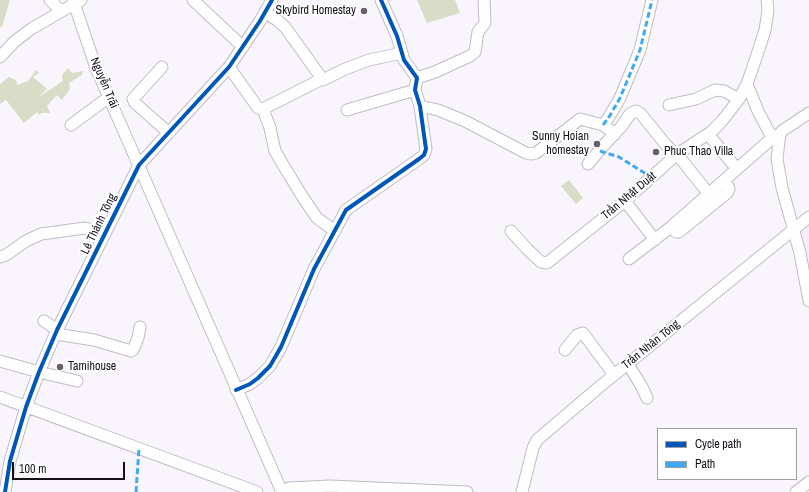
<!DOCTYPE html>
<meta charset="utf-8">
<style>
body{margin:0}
#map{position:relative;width:809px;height:492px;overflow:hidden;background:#f9f5fc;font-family:"Archivo Narrow",sans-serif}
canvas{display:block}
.legend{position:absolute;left:657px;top:428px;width:140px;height:52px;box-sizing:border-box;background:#fff;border:1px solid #a29fa4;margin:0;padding:5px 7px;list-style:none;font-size:12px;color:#17101b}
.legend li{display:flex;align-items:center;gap:8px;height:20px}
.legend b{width:20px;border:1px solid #a29fa4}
.scale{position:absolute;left:12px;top:462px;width:113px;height:18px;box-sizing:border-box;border:2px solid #17101b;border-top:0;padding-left:5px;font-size:12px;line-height:14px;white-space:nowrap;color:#17101b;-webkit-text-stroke:3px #fff;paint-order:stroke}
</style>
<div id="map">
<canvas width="809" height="492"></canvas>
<ul class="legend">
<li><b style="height:5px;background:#0057b8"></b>Cycle path</li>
<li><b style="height:5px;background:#3fa9f5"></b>Path</li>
</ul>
<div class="scale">100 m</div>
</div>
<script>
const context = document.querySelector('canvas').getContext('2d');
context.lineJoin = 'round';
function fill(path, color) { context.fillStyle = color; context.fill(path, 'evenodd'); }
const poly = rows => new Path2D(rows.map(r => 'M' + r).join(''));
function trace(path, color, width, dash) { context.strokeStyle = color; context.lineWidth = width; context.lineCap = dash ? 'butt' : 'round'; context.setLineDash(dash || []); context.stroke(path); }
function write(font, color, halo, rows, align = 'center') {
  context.font = font + ' "Archivo Narrow",sans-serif'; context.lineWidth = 4; context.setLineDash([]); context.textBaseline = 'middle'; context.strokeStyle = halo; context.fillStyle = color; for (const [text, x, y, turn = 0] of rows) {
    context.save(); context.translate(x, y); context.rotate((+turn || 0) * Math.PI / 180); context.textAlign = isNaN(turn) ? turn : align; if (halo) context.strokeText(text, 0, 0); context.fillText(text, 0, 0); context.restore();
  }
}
fill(poly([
 [809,224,809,277,798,233]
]), '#f6ecfc');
fill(poly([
 [0,0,10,0,2,27,0,27],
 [417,0,455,0,460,13,427,23],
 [68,68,72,73,83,71,82,75,69,83,70,89,62,100,57,95,47,106,50,113,42,113,39,115,37,112,24,123,6,100,0,104,0,84,9,77,16,80,17,85,28,81,36,70,39,73,33,77,47,89,37,98,63,81,62,75],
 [569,180,583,198,576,204,561,186]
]), '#d9dcc6');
const minor = poly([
 [50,0,61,11],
 [73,0,96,68,282,492],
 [193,0,243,47],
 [265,12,277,20,285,27,323,80],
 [0,57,14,42,31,29,81,0],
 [162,67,133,99,135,103,169,133],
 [229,67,258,108,263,109,320,80,323,80,345,69,369,60,402,53],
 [417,78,435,72,470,56,475,52,478,32,485,23,484,0],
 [747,84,758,111,769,132,779,141,777,159,782,188,800,253,809,301],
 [669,105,696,99,715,90,724,91,739,99],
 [420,106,438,110,465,121,526,153,531,154,536,153,580,119,603,125,615,134],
 [263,109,270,128,275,151,282,163,302,196,317,218,335,231],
 [347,110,415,90],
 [71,125,109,97],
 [603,125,609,117,620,98,640,50,652,0],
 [708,134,737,169],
 [588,164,603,146,621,127,630,114,636,111,641,114,666,145,680,158,709,194],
 [625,201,655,240],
 [671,227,676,232,679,232,727,193,729,189,725,180],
 [511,231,527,249,541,262,547,263,625,201,676,155,711,132,722,121,739,99,747,84,757,55,765,30,768,11,767,0],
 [0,257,6,255,26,241,41,234,85,228,105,233],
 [629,259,671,227,770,140,776,138,779,141,780,134,782,131,809,113],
 [44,321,57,330],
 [56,334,94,340,131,351,133,350,138,338,140,327],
 [565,350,577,335,583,333,614,375],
 [0,361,39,372,77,381],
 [628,364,642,387,647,398],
 [236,390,250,384,258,378,270,366,281,347,314,269,346,210,419,159,424,155,426,149,423,128,420,106,415,90,417,78,404,60,397,36,381,0],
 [0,397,257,492],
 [282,491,289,488,330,486,467,492],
 [5,492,10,461,26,407,39,372,57,330,139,165,229,67,260,21,272,0],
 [522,492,533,448,537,440,598,388,809,217],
 [796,492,809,482]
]);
trace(minor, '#c1bcc4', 13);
trace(minor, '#fefeff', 11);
trace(poly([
 [603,125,609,117,620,98,640,50,652,0],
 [600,151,619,157,643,172,651,178],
 [136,492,139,448]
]), '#3fa9f5', 3, [6, 3]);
trace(poly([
 [236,390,250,384,258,378,270,366,281,347,314,269,346,210,419,159,424,155,426,149,423,128,420,106,415,90,417,78,404,60,397,36,381,0],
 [5,492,10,461,26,407,39,372,57,330,139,165,229,67,260,21,272,0]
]), '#0057b8', 4);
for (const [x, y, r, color] of [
 [364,11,4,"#66606a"],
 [597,144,4,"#66606a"],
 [656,152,4,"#66606a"],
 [60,367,4,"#66606a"]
]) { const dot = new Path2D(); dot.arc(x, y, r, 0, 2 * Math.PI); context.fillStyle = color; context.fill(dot); trace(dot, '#fff', 1.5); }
write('12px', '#17101b', '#fff', [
 ["Skybird Homestay",356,11],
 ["Sunny Hoian",589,137],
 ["homestay",589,151],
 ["Phuc Thao Villa",664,152,"left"],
 ["Tamihouse",68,367,"left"]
], 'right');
write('12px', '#17101b', '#fff', [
 ["Nguyễn Trãi",104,83,67],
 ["Trần Nhật Duật",629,196,-40],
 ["Lê Thánh Tông",99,224,-64],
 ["Trần Nhân Tông",651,345,-39]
]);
</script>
